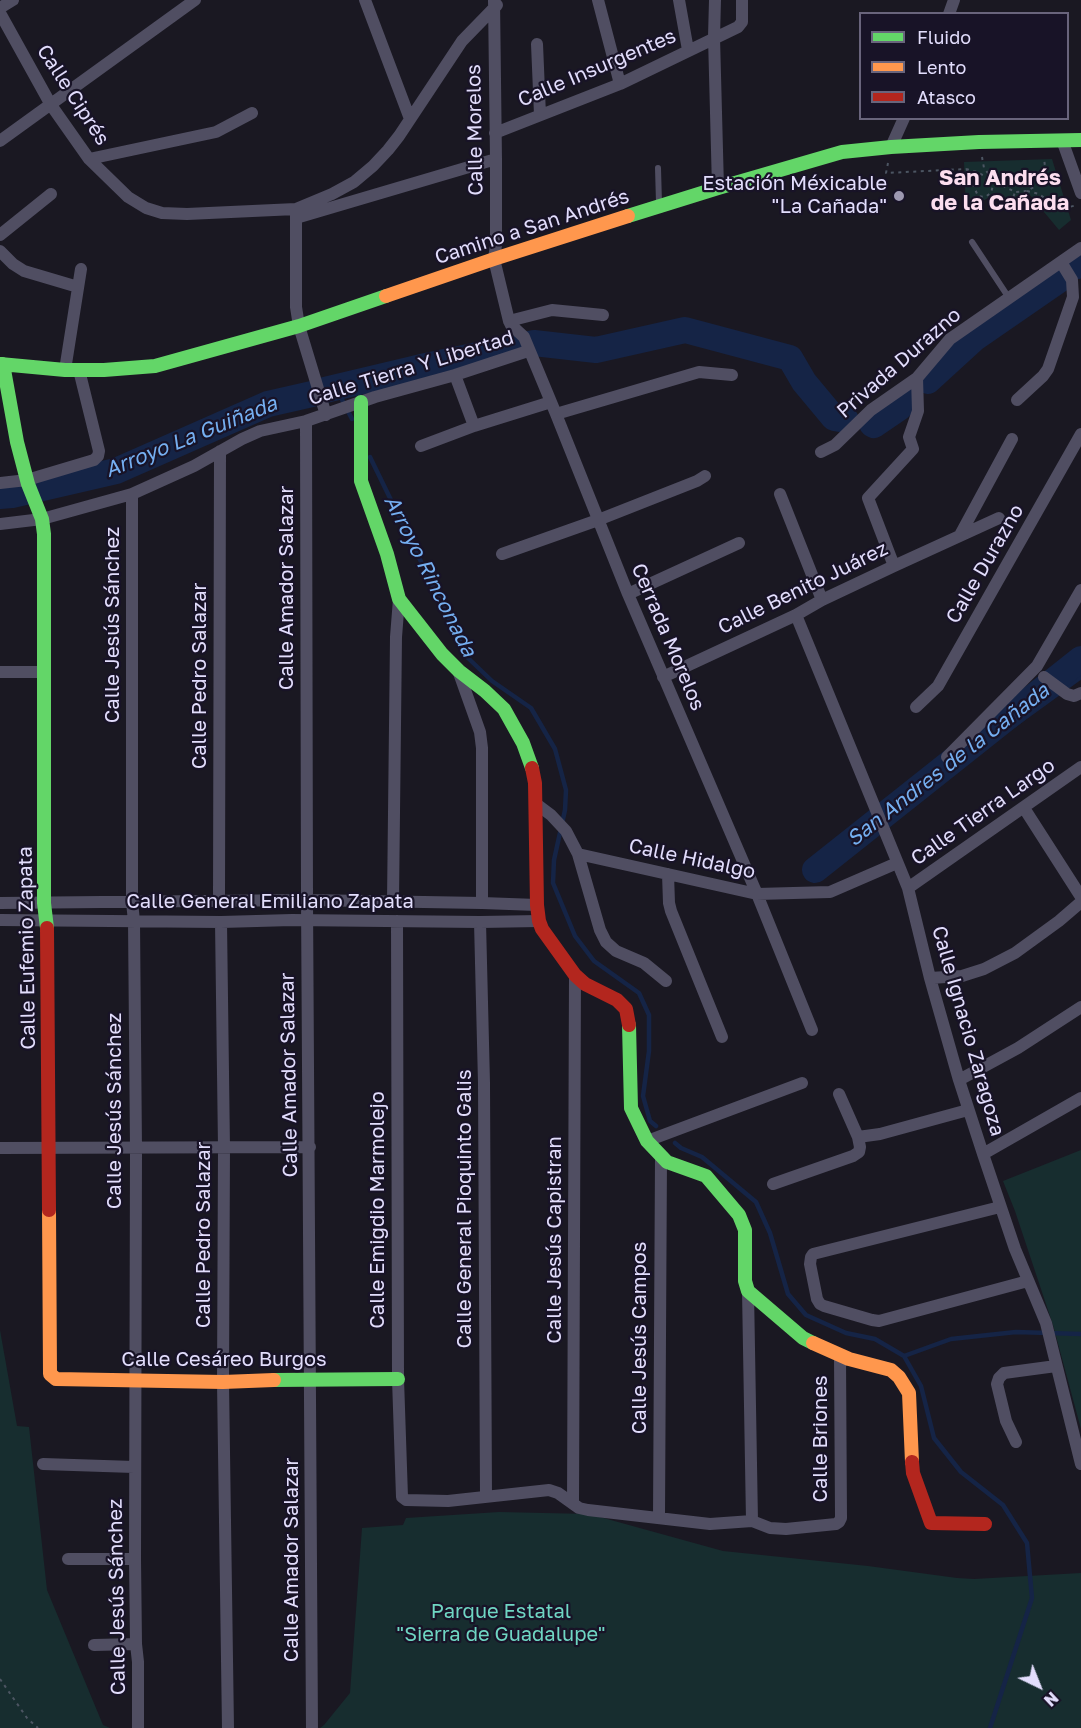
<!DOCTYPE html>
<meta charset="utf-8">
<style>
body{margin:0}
#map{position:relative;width:1081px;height:1728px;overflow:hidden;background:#1a1822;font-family:"Golos Text",sans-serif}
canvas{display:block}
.legend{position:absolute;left:859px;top:12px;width:210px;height:108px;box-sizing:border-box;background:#181327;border:2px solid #69647c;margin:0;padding:8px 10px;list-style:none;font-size:18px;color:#e2ddfc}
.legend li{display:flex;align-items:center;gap:12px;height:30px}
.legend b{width:30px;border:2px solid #69647c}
.north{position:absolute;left:1009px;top:1656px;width:60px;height:60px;-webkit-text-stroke:4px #181327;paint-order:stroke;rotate:137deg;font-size:16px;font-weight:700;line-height:24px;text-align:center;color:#e2ddfc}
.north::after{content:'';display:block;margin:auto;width:21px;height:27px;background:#e2ddfc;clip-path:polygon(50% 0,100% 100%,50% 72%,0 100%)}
</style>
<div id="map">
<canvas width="1081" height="1728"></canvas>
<ul class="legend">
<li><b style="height:8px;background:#63d668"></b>Fluido</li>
<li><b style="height:8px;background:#ff974d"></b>Lento</li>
<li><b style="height:8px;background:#b3261e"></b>Atasco</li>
</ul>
<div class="north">N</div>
</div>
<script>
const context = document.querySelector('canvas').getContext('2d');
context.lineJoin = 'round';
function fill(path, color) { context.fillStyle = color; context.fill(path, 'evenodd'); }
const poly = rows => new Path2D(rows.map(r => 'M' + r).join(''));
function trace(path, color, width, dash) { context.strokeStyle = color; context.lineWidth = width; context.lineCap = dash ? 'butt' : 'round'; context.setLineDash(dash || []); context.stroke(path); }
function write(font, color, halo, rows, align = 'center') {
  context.font = font + ' "Golos Text",sans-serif'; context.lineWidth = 4.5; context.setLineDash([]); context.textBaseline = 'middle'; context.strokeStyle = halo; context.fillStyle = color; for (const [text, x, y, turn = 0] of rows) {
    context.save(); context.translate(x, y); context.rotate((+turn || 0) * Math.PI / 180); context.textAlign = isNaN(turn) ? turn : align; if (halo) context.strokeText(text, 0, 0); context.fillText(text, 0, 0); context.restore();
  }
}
fill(poly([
 [1052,159,1071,220,1059,230,1029,194,1006,212,993,195,966,211,964,162],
 [1081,1150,1081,1429,1053,1325,1015,1211,1003,1181],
 [0,1330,17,1426,29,1427,47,1590,103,1725,110,1728,0,1728],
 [499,1512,589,1514,723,1551,868,1566,957,1578,974,1579,1081,1573,1081,1728,320,1728,324,1725,350,1693,362,1528,403,1525,406,1518]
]), '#172d2f');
trace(poly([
 [336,388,352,419],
 [370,457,468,658,492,681,531,708,555,749,566,790,565,810,554,860,553,883,575,936,594,961,639,993,649,1015,649,1051,643,1096,650,1121,656,1126],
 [815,870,1081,677],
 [675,1143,681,1148,702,1157,756,1202,770,1233,788,1294,806,1315,846,1333,875,1339,904,1356,921,1386,934,1438,961,1472,1003,1505,1027,1543,1032,1598,990,1728],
 [904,1356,951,1339,1016,1332,1081,1334]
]), '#152446', 4.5);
trace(poly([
 [1077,266,1081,263],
 [928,381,975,338,1059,280],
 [325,390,426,366,534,343,596,350,685,330,790,358,804,382,834,418,846,420],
 [872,424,874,425,899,408,907,400],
 [0,496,12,495,116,471,268,404,312,394],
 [815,870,1081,659]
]), '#152446', 26);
trace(poly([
 [982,157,984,168,994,181,1015,192,1027,191,1037,185,1044,176,1045,167,1044,158],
 [888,163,886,173,966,169],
 [966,169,977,172,994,181,991,193,985,197,978,196,966,169],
 [994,181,1003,177,1018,174],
 [1027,191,1039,194,1047,200,1051,209,1058,210,1077,205],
 [1014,211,1012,201,1015,192],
 [0,1679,27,1718,38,1728]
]), '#4c5562', 2, [3, 4.5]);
trace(poly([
 [658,168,659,203],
 [972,242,1009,298]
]), '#504e62', 6);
trace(poly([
 [365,0,410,119],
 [494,0,496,159,496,245,494,259,509,321,511,325,524,337,556,414,628,594,757,894,812,1030],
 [598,0,620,84],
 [679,0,688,50],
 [715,0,714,37,718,188],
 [0,8,13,0],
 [0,13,51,105,89,159,128,197,146,208,162,213,187,214,296,209,332,194,354,182,373,166,388,150,399,136,462,41,497,5],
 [949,14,954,0],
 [537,44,540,115],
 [495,133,620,84,738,27,742,22,742,0],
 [1062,140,1081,193],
 [0,141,195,0],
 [891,147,904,118],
 [89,159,216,132,252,113],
 [296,209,296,307,299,326,326,415],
 [296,218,496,159],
 [0,235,51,194],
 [0,251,13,264,24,271,78,287],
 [509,321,552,310,603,315],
 [65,370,81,269],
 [455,375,474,426],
 [1017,400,1043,376,1048,369,1073,297,1072,280,1061,262],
 [556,414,699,372,732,375],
 [306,421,307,900,312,1728],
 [421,446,474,426,551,402],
 [821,452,835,445,871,410,917,378,950,339,1081,248],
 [0,483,27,480,94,460,98,456,99,451,79,370],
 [132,494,132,902,134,921,136,1149,135,1559,136,1644,138,1662,138,1728],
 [780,494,822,600],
 [0,524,42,519,132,494,194,466,242,439,260,431,306,421,375,397,455,375,528,351],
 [960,535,1012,439],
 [502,554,598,520,697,481,705,476],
 [894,566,868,498,913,449,909,437,918,411,917,378],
 [628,594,739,543],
 [796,615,908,888,930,978,959,1080,983,1154,1015,1249,1046,1323,1081,1464],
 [0,672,44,672],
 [459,673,480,732,482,748,482,903],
 [663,677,796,615,822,600,894,566,999,518],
 [1044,677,1067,694,1074,696,1081,693],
 [916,707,938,686,1081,434],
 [947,757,1037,666,1081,590],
 [535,803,551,815,566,831,578,854,757,894,830,892,897,863],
 [1024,808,1081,897],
 [578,854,600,930,606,942,616,951,644,963,666,981],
 [668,874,669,903,671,911,722,1037],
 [908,888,1081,767],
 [219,900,220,451],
 [393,901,396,637,399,599],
 [0,903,307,900,482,903,537,905],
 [0,920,221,922,292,920,480,922,539,921],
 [397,921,398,1379,402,1497,406,1500,448,1501,549,1490,558,1493,579,1508,588,1510,710,1524,752,1521,770,1528,786,1529,836,1524,839,1522,841,1518,840,1356],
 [221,922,224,1148,223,1382,228,1728],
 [480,922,484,1083,486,1496],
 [930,978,962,976,984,969,1015,953,1059,921,1081,902],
 [959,1080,1018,1048,1081,1007],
 [858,1137,880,1134,968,1110],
 [647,1141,802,1083],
 [0,1148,310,1147],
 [983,1154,1081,1098],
 [773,1184,853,1156,859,1152,860,1147,858,1137,839,1094],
 [1000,1207,813,1254,811,1257,810,1264,817,1299,820,1304,824,1306,872,1320,879,1321,1028,1281],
 [748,1291,752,1521],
 [1016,1442,1006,1421,997,1384,999,1378,1004,1373,1056,1366],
 [43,1464,134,1467],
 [573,1504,575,975],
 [659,1517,661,1158],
 [68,1559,135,1559],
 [94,1645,136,1644]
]), '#504e62', 12);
trace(poly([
 [628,216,718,188,842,152,891,147,979,142,1081,140],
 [0,364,65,370,104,370,155,366,299,326,386,296],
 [3,364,17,442,28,484,42,519,44,534,44,903,47,928],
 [361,402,361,481,387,554,399,599,442,654,459,671,485,691,504,709,523,743,532,768],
 [629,1025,631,1108,647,1141,667,1162,706,1176,739,1215,745,1230,745,1281,748,1291,803,1338,813,1343],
 [274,1380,398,1379]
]), '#63d668', 14);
trace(poly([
 [386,296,494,259,628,216],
 [49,1210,50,1374,56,1379,223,1382,274,1380],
 [813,1343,849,1359,891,1370,899,1377,909,1393,912,1462]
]), '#ff974d', 14);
trace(poly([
 [532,768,535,783,537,905,539,921,542,929,575,975,585,984,617,1000,626,1009,629,1025],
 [47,928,49,1210],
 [912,1462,913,1473,931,1523,985,1524]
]), '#b3261e', 14);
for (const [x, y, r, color] of [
 [899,196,6,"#9c98b0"]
]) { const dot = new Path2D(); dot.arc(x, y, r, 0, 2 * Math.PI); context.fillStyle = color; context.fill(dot); trace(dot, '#181327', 2); }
write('20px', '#e2ddfc', '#181327', [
 ["Calle Insurgentes",597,68,-23],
 ["Calle Ciprés",73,95,57],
 ["Calle Morelos",475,130,-91],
 ["Camino a San Andrés",532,227,-18],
 ["Privada Durazno",899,363,-41],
 ["Calle Tierra Y Libertad",411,368,-17],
 ["Calle Durazno",985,564,-60],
 ["Calle Amador Salazar",287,588,-90],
 ["Calle Benito Juárez",803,588,-26],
 ["Calle Jesús Sánchez",113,625,-90],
 ["Cerrada Morelos",668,637,67],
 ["Calle Pedro Salazar",200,676,-90],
 ["Calle Tierra Largo",983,812,-35],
 ["Calle Hidalgo",692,859,12],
 ["Calle General Emiliano Zapata",270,902],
 ["Calle Eufemio Zapata",27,948,-91],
 ["Calle Ignacio Zaragoza",968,1031,74],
 ["Calle Amador Salazar",289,1075,-91],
 ["Calle Jesús Sánchez",115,1111,-90],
 ["Calle General Pioquinto Galis",465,1209,-90],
 ["Calle Emigdio Marmolejo",378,1210,-90],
 ["Calle Pedro Salazar",204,1235,-90],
 ["Calle Jesús Capistran",555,1240,-90],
 ["Calle Jesús Campos",640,1338,-90],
 ["Calle Cesáreo Burgos",224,1360],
 ["Calle Briones",821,1439,-90],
 ["Calle Amador Salazar",292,1560,-90],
 ["Calle Jesús Sánchez",117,1597,-91]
]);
write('20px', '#e2ddfc', '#181327', [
 ["Estación Méxicable",887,184],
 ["\"La Cañada\"",887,207]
], 'right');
write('20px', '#6fd6c3', '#181327', [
 ["Parque Estatal",501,1612],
 ["\"Sierra de Guadalupe\"",501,1635]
]);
write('italic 21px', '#75aff1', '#181327', [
 ["Arroyo La Guiñada",191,437,-22],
 ["Arroyo Rinconada",430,576,63],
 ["San Andres de la Cañada",948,765,-38]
]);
write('bold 22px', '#fcdeef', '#181327', [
 ["San Andrés",1000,178],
 ["de la Cañada",1000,203]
]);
</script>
